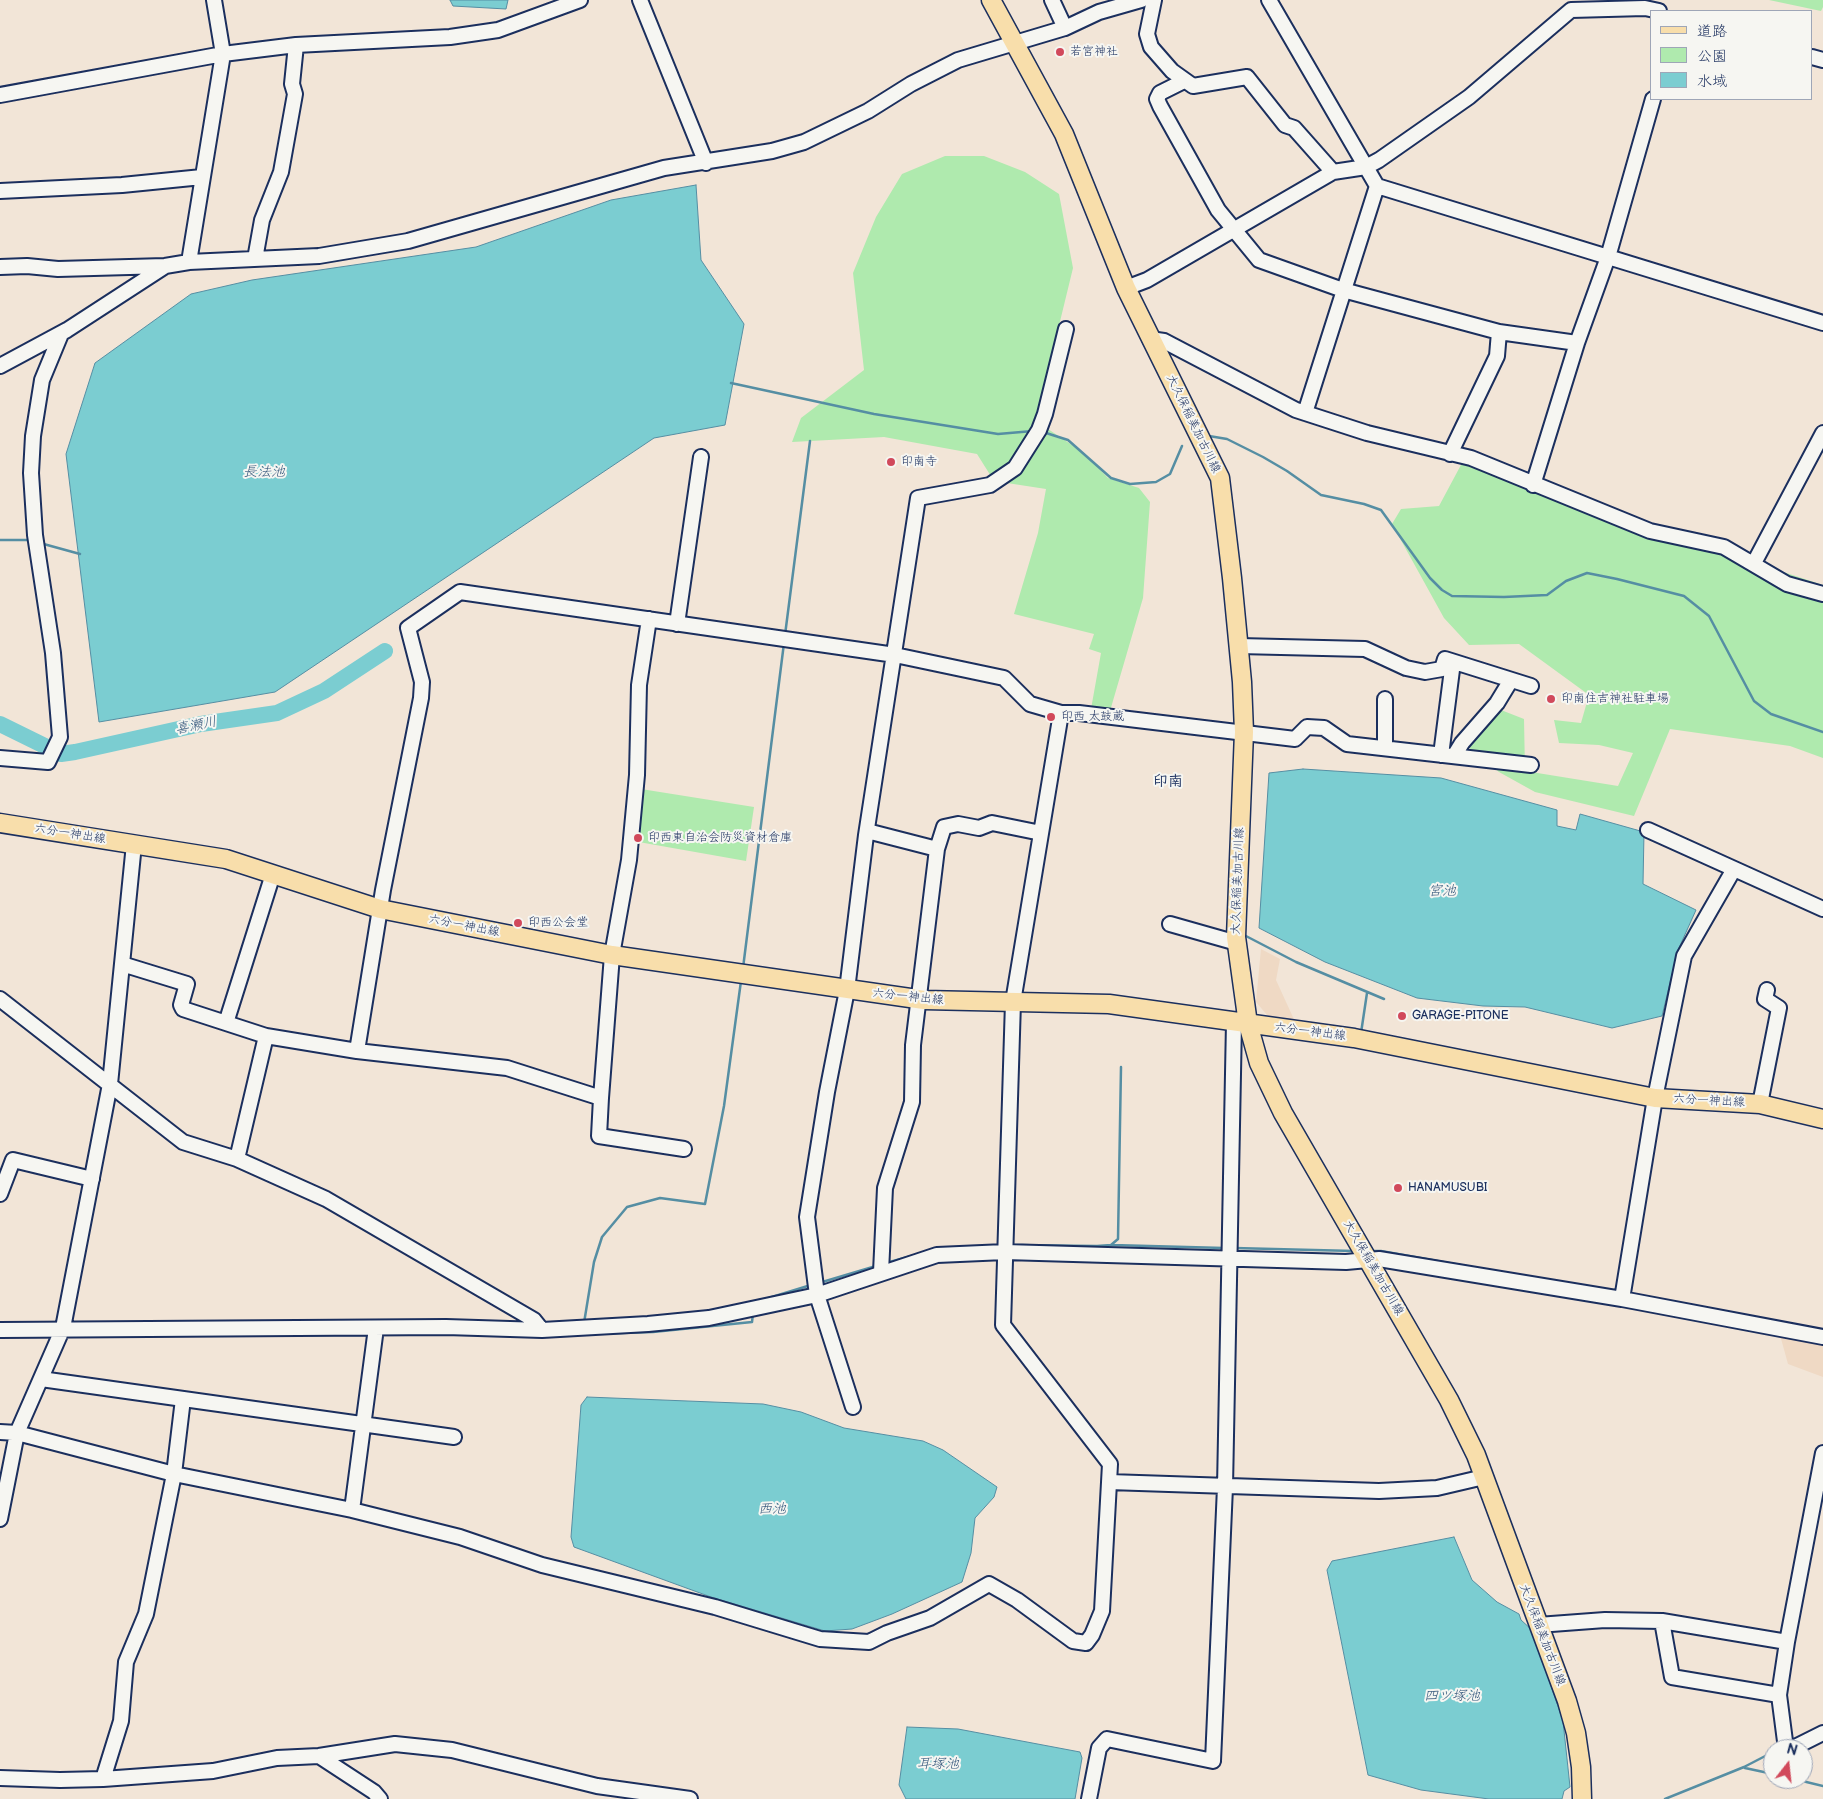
<!DOCTYPE html>
<meta charset="utf-8">
<style>
body{margin:0}
#map{position:relative;width:1823px;height:1799px;overflow:hidden;background:#f2e5d7;font-family:"Balsamiq Sans","Klee One",sans-serif}
canvas{display:block}
.legend{position:absolute;left:1650px;top:10px;width:162px;height:90px;box-sizing:border-box;background:#f6f6f2;border:1px solid #9ea6b7;margin:0;padding:6px 9px;list-style:none;font-size:15px;color:#1b2f5e}
.legend li{display:flex;align-items:center;gap:10px;height:25px}
.legend b{width:25px;border:1px solid #9ea6b7}
.north{position:absolute;left:1763px;top:1739px;width:50px;height:50px;box-sizing:border-box;background:#f6f6f2;border:1px solid #9ea6b7;border-radius:50%;rotate:16deg;font-size:14px;font-weight:700;line-height:20px;text-align:center;color:#1b2f5e}
.north::after{content:'';display:block;margin:auto;width:18px;height:22px;background:#d1495b;clip-path:polygon(50% 0,100% 100%,50% 72%,0 100%)}
</style>
<div id="map">
<canvas width="1823" height="1799"></canvas>
<ul class="legend">
<li><b style="height:6px;background:#f8deab"></b>道路</li>
<li><b style="height:14px;background:#afeaae"></b>公園</li>
<li><b style="height:14px;background:#7bcdd1"></b>水域</li>
</ul>
<div class="north">N</div>
</div>
<script>
const context = document.querySelector('canvas').getContext('2d');
context.lineJoin = 'round';
function fill(path, color) { context.fillStyle = color; context.fill(path, 'evenodd'); }
const poly = rows => new Path2D(rows.map(r => 'M' + r).join(''));
function trace(path, color, width, dash) { context.strokeStyle = color; context.lineWidth = width; context.lineCap = dash ? 'butt' : 'round'; context.setLineDash(dash || []); context.stroke(path); }
function write(font, color, halo, rows, align = 'center') {
  context.font = font + ' "Balsamiq Sans","Klee One",sans-serif'; context.lineWidth = 4; context.setLineDash([]); context.textBaseline = 'middle'; context.strokeStyle = halo; context.fillStyle = color; for (const [text, x, y, turn = 0] of rows) {
    context.save(); context.translate(x, y); context.rotate((+turn || 0) * Math.PI / 180); context.textAlign = isNaN(turn) ? turn : align; if (halo) context.strokeText(text, 0, 0); context.fillText(text, 0, 0); context.restore();
  }
}
fill(poly([
 [1261,949,1280,959,1276,980,1297,1026,1276,1021,1267,1015,1256,1002],
 [1780,1335,1823,1342,1823,1377,1788,1364]
]), '#efd9c4');
fill(poly([
 [1769,0,1823,0,1823,7,1821,11],
 [945,156,984,156,1025,172,1059,194,1073,268,1055,342,1042,425,1084,453,1108,478,1139,488,1150,502,1143,598,1110,711,1091,709,1101,653,1089,649,1094,634,1014,614,1038,533,1046,489,994,481,977,454,884,437,792,442,801,418,864,370,853,273,876,217,902,174],
 [1462,463,1611,524,1710,548,1823,585,1823,758,1790,746,1670,729,1634,816,1535,792,1499,772,1467,746,1501,710,1524,719,1525,771,1618,786,1633,753,1599,745,1559,743,1554,720,1581,723,1589,695,1519,644,1469,645,1444,618,1392,524,1401,509,1439,506],
 [641,789,754,807,746,861,633,841]
]), '#afeaae');
const water = poly([
 [450,0,508,0,506,9,453,6,450,0],
 [696,185,701,260,744,324,725,425,654,438,275,692,99,722,66,454,95,363,191,294,252,280,476,247,611,200,696,185],
 [1303,769,1441,778,1557,810,1557,826,1576,830,1580,814,1644,832,1643,884,1696,910,1678,950,1662,1016,1612,1028,1525,1007,1483,1006,1417,998,1325,962,1259,928,1269,773,1303,769],
 [587,1397,763,1404,801,1412,844,1428,923,1441,943,1450,997,1487,994,1497,975,1518,971,1553,962,1582,892,1614,852,1629,825,1631,711,1597,574,1547,571,1537,581,1405,587,1397],
 [1454,1537,1472,1580,1497,1602,1519,1614,1521,1620,1532,1630,1563,1721,1570,1787,1564,1791,1562,1799,1489,1799,1421,1790,1368,1775,1327,1570,1332,1561,1454,1537],
 [907,1727,958,1729,1080,1752,1082,1758,1075,1799,906,1799,899,1785,907,1727]
]);
fill(water, '#7bcdd1');
trace(water, '#558ea3', 1);
trace(poly([
 [731,383,874,414,998,434,1033,431],
 [1043,432,1068,440,1111,478,1130,484,1156,482,1170,474,1182,446],
 [1209,436,1227,439,1263,457,1287,471,1321,495,1364,504,1381,510,1430,578,1442,590,1452,596,1504,597,1547,595,1566,581,1587,573,1617,579,1684,596,1709,616,1754,701,1771,714,1823,732],
 [0,540,30,540],
 [40,543,80,554],
 [785,635,810,441],
 [1244,935,1296,962,1384,999],
 [743,968,784,643],
 [1361,1033,1367,993],
 [1009,1245,1097,1246,1111,1245,1118,1239,1121,1067],
 [1112,1245,1224,1248],
 [967,1247,1001,1245],
 [1234,1248,1354,1251],
 [1369,1251,1381,1251,1477,1268],
 [886,1263,922,1253],
 [819,1283,876,1266],
 [762,1300,811,1285],
 [584,1323,594,1262,602,1237,627,1207,660,1198,705,1204,724,1106,741,981],
 [589,1334,653,1332,752,1322,753,1313],
 [307,1335,371,1335],
 [379,1335,394,1334],
 [1745,1768,1773,1774],
 [1794,1779,1823,1786],
 [1665,1799,1744,1767,1773,1752]
]), '#558ea3', 2.5);
trace(poly([
 [0,724,61,754,75,752,201,724,277,713,324,691,385,651]
]), '#7bcdd1', 16);
const minor = poly([
 [640,0,706,163],
 [1052,0,1065,28],
 [1154,0,1147,34,1151,47,1172,71,1193,86,1247,77,1285,125,1294,128,1333,172],
 [1269,0,1377,186,1823,323],
 [1812,57,1823,60],
 [1184,81,1160,93,1157,99,1160,106,1218,210,1259,260,1343,290,1499,332,1497,356,1450,454],
 [0,95,223,54,296,45,450,37,498,30,580,0],
 [0,191,122,185,202,177],
 [255,259,262,220,281,172,295,94,292,84,296,45],
 [189,262,223,54,214,0],
 [0,267,27,266,58,269,165,266,189,262,319,256,408,241,664,168,772,151,804,142,868,111,911,84,958,60,1065,28,1099,12,1141,0],
 [1126,288,1147,280,1333,172,1366,167,1379,160,1469,97,1571,10,1645,8,1659,11],
 [1499,332,1577,343],
 [1150,339,1164,341,1296,410,1367,433,1471,458,1650,531,1724,547,1787,584,1823,594],
 [0,366,67,330,164,267],
 [1305,413,1377,186],
 [1533,485,1577,343,1608,257,1653,99],
 [1754,563,1823,433],
 [677,624,701,457],
 [1239,646,1365,649,1406,668,1425,672,1442,669,1445,659,1531,686],
 [1385,699,1385,748],
 [1441,755,1453,662],
 [1454,756,1462,743,1497,703,1511,680],
 [0,758,48,762,60,737,53,653,35,535,31,473,33,436,42,380,61,334],
 [1648,830,1823,909],
 [867,831,937,849],
 [1170,924,1237,943],
 [122,964,187,984,181,1005,183,1009,266,1036],
 [0,999,183,1142,237,1159,326,1199,534,1320,542,1330],
 [226,1023,273,874],
 [357,1051,383,890,421,698,422,682,408,628,460,592,895,655,1004,678,1030,704,1061,713,1079,713,1295,739,1307,727,1324,728,1347,744,1531,765],
 [601,1098,599,1136,684,1149],
 [1760,1104,1779,1008,1765,999,1767,990],
 [237,1159,266,1036,357,1051,507,1068,601,1098,612,955,629,860,637,775,639,685,649,619],
 [0,1194,13,1160,92,1179],
 [881,1272,885,1188,912,1102,913,1045,937,849,944,827,958,824,979,828,992,823,1041,833],
 [1622,1299,1655,1098,1684,956,1734,869],
 [0,1330,446,1327,542,1330,648,1324,709,1318,817,1295,937,1255,1005,1252,1346,1262,1379,1259,1622,1299,1823,1337],
 [41,1379,454,1437],
 [853,1407,817,1295,807,1217,827,1092,847,990,866,835,918,498,990,485,1015,468,1039,430,1045,414,1066,329],
 [0,1432,17,1433,174,1474,352,1510,460,1537,542,1565,715,1607,820,1639,869,1642,887,1633,930,1618,989,1584,1017,1600,1073,1641,1086,1643,1092,1635,1102,1611,1110,1464,1003,1325,1013,1002,1061,713],
 [1109,1482,1379,1491,1437,1488,1484,1477],
 [352,1510,376,1328],
 [0,1519,17,1433,63,1328,110,1084,134,844],
 [1662,1621,1672,1677,1779,1695],
 [1538,1625,1605,1620,1662,1621,1787,1642],
 [1786,1749,1779,1695,1787,1642,1823,1453],
 [1791,1749,1823,1733],
 [319,1756,374,1792,380,1799],
 [0,1778,60,1780,103,1779,213,1771,277,1758,319,1756,395,1744,452,1750,597,1786,690,1799],
 [103,1779,121,1721,126,1662,146,1614,174,1474,183,1399],
 [1089,1799,1099,1748,1107,1739,1213,1761,1225,1487,1234,1022]
]);
const major = poly([
 [991,0,1064,134,1126,288,1220,478,1232,578,1242,682,1244,732,1236,937,1248,1024,1259,1063,1283,1113,1449,1400,1476,1455,1567,1701,1576,1733,1581,1767,1582,1799],
 [0,823,226,859,380,909,612,955,924,1000,1109,1004,1354,1038,1655,1098,1760,1104,1823,1119]
]);
trace(minor, '#1b2f5e', 18);
trace(major, '#1b2f5e', 21);
trace(minor, '#f6f6f2', 14);
trace(major, '#f8deab', 18);
for (const [x, y, r, color] of [
 [1060,52,5,"#d1495b"],
 [891,462,5,"#d1495b"],
 [1551,699,5,"#d1495b"],
 [1051,717,5,"#d1495b"],
 [638,838,5,"#d1495b"],
 [518,923,5,"#d1495b"],
 [1402,1016,5,"#d1495b"],
 [1398,1188,5,"#d1495b"]
]) { const dot = new Path2D(); dot.arc(x, y, r, 0, 2 * Math.PI); context.fillStyle = color; context.fill(dot); trace(dot, '#f6f6f2', 2); }
write('12px', '#1b2f5e', '#f6f6f2', [
 ["若宮神社",1070,52],
 ["印南寺",901,462],
 ["印南住吉神社駐車場",1561,699],
 ["印西 太鼓蔵",1061,717],
 ["印西東自治会防災資材倉庫",648,838],
 ["印西公会堂",528,923],
 ["GARAGE-PITONE",1412,1016],
 ["HANAMUSUBI",1408,1188]
], 'left');
write('12px', '#1b2f5e', '#f6f6f2', [
 ["大久保稲美加古川線",1193,424,64],
 ["六分一神出線",70,834,9],
 ["大久保稲美加古川線",1238,881,-88],
 ["六分一神出線",464,926,11],
 ["六分一神出線",908,997,6],
 ["六分一神出線",1310,1032,7],
 ["六分一神出線",1709,1101,3],
 ["大久保稲美加古川線",1373,1268,60],
 ["大久保稲美加古川線",1542,1635,69]
]);
write('italic 14px', '#33567b', '#f6f6f2', [
 ["長法池",264,472],
 ["喜瀬川",196,726,-11],
 ["宮池",1442,891],
 ["西池",772,1509],
 ["四ツ塚池",1452,1696],
 ["耳塚池",938,1764]
]);
write('bold 15px', '#1b2f5e', '#f6f6f2', [
 ["印南",1168,782]
]);
</script>
